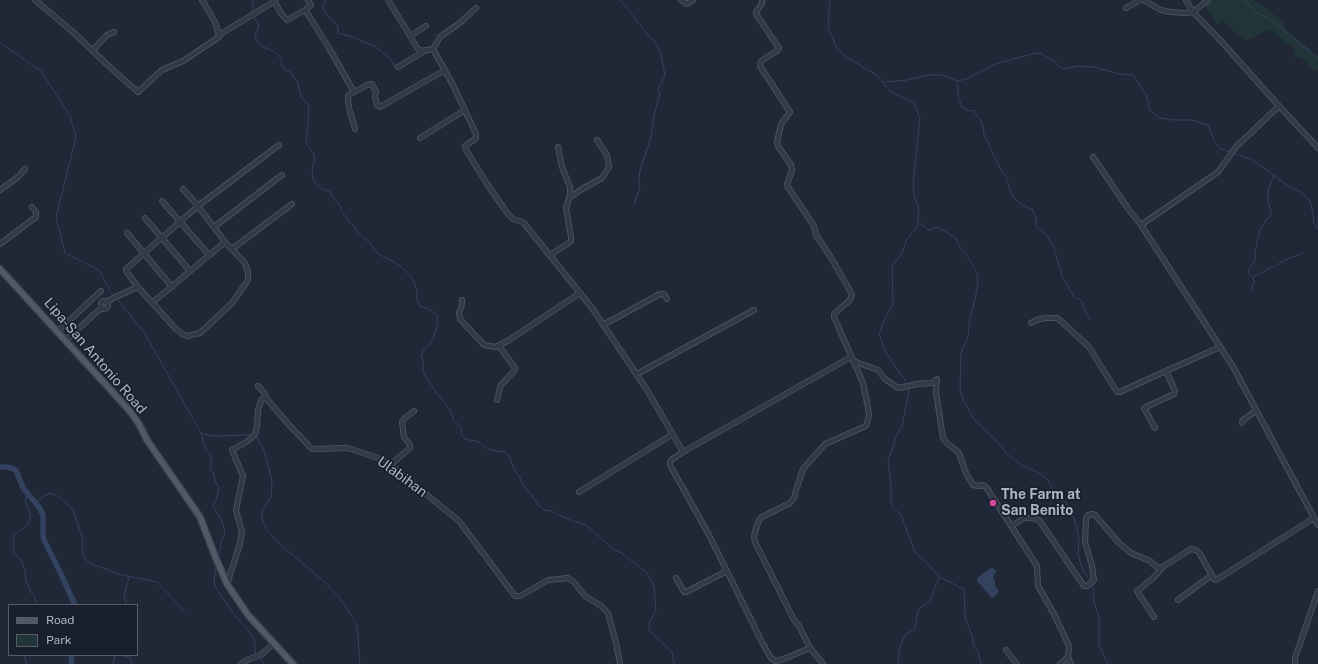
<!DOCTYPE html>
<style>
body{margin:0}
#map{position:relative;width:1318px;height:664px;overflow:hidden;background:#202837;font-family:"Public Sans",sans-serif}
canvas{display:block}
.legend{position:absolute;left:8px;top:604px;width:130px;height:52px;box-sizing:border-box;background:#191f2c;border:1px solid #545b69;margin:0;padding:5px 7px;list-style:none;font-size:12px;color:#adb4c4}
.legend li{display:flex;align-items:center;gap:8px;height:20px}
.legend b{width:20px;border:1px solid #545b69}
</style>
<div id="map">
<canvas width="1318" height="664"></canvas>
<ul class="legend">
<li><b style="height:5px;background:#515968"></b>Road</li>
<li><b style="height:11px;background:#213438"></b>Park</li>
</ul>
</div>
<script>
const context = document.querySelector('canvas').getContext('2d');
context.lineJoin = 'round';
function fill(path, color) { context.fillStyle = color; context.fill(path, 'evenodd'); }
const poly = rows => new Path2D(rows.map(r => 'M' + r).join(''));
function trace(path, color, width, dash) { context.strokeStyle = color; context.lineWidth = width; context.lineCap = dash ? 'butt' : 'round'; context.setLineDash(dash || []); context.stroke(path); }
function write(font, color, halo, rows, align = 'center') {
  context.font = font + ' "Public Sans",sans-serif'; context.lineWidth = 3.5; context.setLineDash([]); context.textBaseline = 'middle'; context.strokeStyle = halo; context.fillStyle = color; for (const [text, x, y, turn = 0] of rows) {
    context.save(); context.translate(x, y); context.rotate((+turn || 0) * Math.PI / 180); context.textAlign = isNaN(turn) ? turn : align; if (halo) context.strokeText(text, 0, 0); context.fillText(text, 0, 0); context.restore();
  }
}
fill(poly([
 [1208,0,1254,0,1286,23,1283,26,1314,54,1318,56,1318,69,1314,71,1309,66,1304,60,1298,57,1294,58,1294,46,1291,44,1284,44,1280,37,1269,30,1245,41,1242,37,1237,34,1223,21,1217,25,1203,4]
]), '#213438');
fill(poly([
 [992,567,997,572,994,573,993,578,995,581,995,586,999,591,998,593,992,598,977,581,977,578]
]), '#33425f');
trace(poly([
 [326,0,322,6,327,15,331,18,338,27,338,33,350,36,376,47,389,58,393,63,394,67],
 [620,0,628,9,650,38,653,39,661,53,665,76,658,89,660,94,654,114,651,137,640,170,639,179,640,187,634,204],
 [830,0,828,28,837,48,846,57,875,74,883,82,886,87,895,94,914,103,920,118,913,184,914,196,918,206,919,211,917,227,906,240,903,251,892,267,893,303,885,319,879,334,885,350,896,368,904,378,907,385],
 [1244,0,1250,5,1255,12,1271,20,1318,58],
 [253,12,253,0],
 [254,17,259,26,255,36,256,41,263,47,274,51,278,55,281,59,282,66,284,69,290,72,297,81,301,97,308,104,309,108,308,114,309,119,306,140,307,144,314,154,315,159,313,165,312,176,314,181,323,190,329,191,332,195,335,200,341,207,341,210,349,222,355,227,358,233,369,242,377,253,399,265,404,269,412,278,417,290,417,301,420,306,429,309,437,315,438,323,433,339,430,344,423,351,421,356,423,360,423,372,436,392,450,410,454,421,461,427,462,435,465,439,479,442,483,446,491,450,504,452,509,456,514,469,520,478,522,483,533,497,539,506,544,510,551,511,572,521,586,525,614,550,623,554,647,573,654,587,656,610,649,624,649,630,672,652,674,664],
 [0,43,41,71,70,116,76,137,56,217,65,253,99,270,109,289,115,296],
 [957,81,959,100,962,107,967,110,974,111,981,121,983,126,984,135,1002,172,1006,176,1010,190,1013,197,1022,205,1032,209,1036,218,1036,224,1037,228,1046,234,1054,248,1062,276,1074,297,1081,300,1089,319],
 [884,82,907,80,928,75,942,75,957,81,967,79,995,64,1036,53,1042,54,1054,61,1062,69,1079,66,1094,67,1120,74,1133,75,1146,94,1150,110,1159,118,1173,120,1192,120,1208,125,1214,141,1221,149,1231,152],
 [1234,153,1253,160,1291,188,1302,192,1310,201,1313,214,1314,224,1318,229],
 [918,221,928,230,937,227,955,237,961,249,968,257,977,273,978,282,975,300,970,317,968,337,961,353,960,390,964,401,975,421,996,440,1007,454,1023,466,1038,472,1047,479,1056,494,1067,504,1074,518,1079,537,1078,555,1081,565,1090,581],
 [1254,276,1265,271,1269,268,1277,265,1285,260,1303,253],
 [1251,290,1254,282,1253,277,1248,273,1249,269,1255,261,1255,252,1260,230,1266,220,1271,216,1271,212,1268,202,1268,190,1274,175],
 [117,299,144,332,201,433,206,450,211,456,211,461,210,469,213,472,215,480,219,488,216,501,213,506,221,519,225,531,224,536,221,541,220,551,218,558],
 [908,388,909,391,902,426,897,434,888,462,891,485,891,501,893,508,901,515,915,552,929,565,939,577,964,589,965,617,972,636,974,646,978,652,981,664],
 [201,433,212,436,251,435],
 [254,436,257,438,264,450,272,481,271,497,262,510,262,517,266,529,282,546,324,581,339,597,356,623,358,637,360,664],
 [27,493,25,501,30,511,30,521,29,523,14,536,13,543,14,552,21,560,25,571,26,580,30,591,35,597,36,605],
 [35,502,48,494,53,494,61,498,73,510,83,539,82,545,83,554,85,559,91,564,106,569,117,574,157,582,178,604,185,613],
 [216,563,214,582,216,588,234,614,252,635,255,643,255,654],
 [1091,584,1094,591,1093,599,1099,618,1099,645,1108,664],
 [127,605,124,597,129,577],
 [24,655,26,660,26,664],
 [121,655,131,658,132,664],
 [260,657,264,664],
 [113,664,115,655],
 [898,664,900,646,906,634,915,629,918,610,930,600,939,578]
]), '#33425f', 1);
trace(poly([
 [0,467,8,467,16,470,23,488,39,507,43,515,43,536,45,542,61,574,75,605],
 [71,664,72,655]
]), '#33425f', 5.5);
const minor = poly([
 [35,0,73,32,114,71,138,92,162,70,183,61,219,37,219,35,275,1],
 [202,0,215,22,219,35],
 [274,0,280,12,287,20,303,11,306,11,329,48,354,92],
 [388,0,418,49,424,51,433,49,454,87,476,134,476,137,475,139,465,146,465,148,487,184,508,214,513,219,523,222,592,308,647,390,683,452],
 [681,0,687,4,693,0],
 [762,0,762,4,756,12,756,14,779,48,777,51,761,61,760,66,790,112,781,124,777,142,778,146,791,165,792,171,787,184,788,187,814,226,816,235,830,256,852,294,850,300,834,314,834,317,863,383,868,408,869,415,866,426,825,444,803,469,796,490,794,498,790,503,762,517,759,520,755,532,754,537,755,542,794,620,799,626,810,648,823,664],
 [1143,0,1161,10,1170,12,1185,13,1193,12,1208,0],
 [1186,0,1193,12,1221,41,1279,106,1236,147,1218,172,1141,225,1232,365,1318,525],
 [1126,8,1140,0],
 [304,11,311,5,308,0],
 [410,36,426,26],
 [433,49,440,37,461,22,476,8],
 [93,50,107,35,114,32],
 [398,67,426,50],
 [1279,106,1318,148],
 [355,129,349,108,348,97,349,95,367,85,372,84,376,92,375,97,377,105,380,107,445,70],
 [420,138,465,110],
 [1093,157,1129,210,1141,225],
 [183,189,198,206,225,242,241,259,245,263,248,272,248,280,232,303,200,333,187,336,182,334,176,329,138,287,126,271,126,269,198,206,279,145],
 [0,190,18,177,25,169],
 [569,198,582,189,602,178,609,167,607,155,597,140],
 [162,201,209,255],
 [145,218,190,271],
 [214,227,282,175],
 [127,233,172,287],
 [0,244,36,217,36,212,32,207],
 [232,249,292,204],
 [550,255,569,243,571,241,571,237,566,208,570,196,570,187,562,167,558,147],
 [462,300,462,305,459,313,460,319,484,345,496,347,509,340,580,293],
 [107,302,113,298,138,287],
 [153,302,225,242],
 [1031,323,1039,319,1047,318,1057,318,1061,321,1089,347,1117,392,1120,392,1166,371],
 [603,325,660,294,664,294,667,299],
 [58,331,101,291],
 [66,340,101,308,101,303,103,301,107,302,108,306,107,308,103,309,101,308],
 [853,361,878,370,885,379,895,386,899,388,917,384,932,383,937,379,936,392,943,438,946,442,959,453,966,473,973,485,978,486,982,485,986,487,1037,566,1038,586,1054,614,1069,646,1068,657,1071,664],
 [637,374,754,310],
 [258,386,265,394,266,398],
 [497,400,501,385,514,371,515,368,499,346],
 [1242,423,1243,420,1256,411],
 [1155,428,1144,408,1174,394,1175,391,1166,371,1220,347],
 [390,465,410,448,410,445,404,437,402,422,405,418,414,411],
 [579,492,673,434],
 [1011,526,1025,518,1032,518,1039,520,1084,586,1088,586,1094,580,1092,566,1085,542,1086,519,1087,516,1091,514,1095,515,1119,543,1131,553,1150,561,1157,567,1160,568,1164,566,1191,549,1196,550,1200,554,1214,579,1216,580,1314,518],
 [676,578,684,592,686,592,727,571],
 [227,584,240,544,242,532,236,510,243,476,232,450,248,441,255,434,257,426,258,410,262,399,266,398,290,426,312,449,348,448,384,460,459,521,515,596,520,596,548,580,568,578,573,581,585,596,601,606,608,613,616,643,620,664],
 [1178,600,1212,575],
 [1154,617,1137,591,1153,578,1163,567],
 [810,648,781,660,775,661,771,658,763,644,709,535,670,465,670,462,671,460,683,452,851,357],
 [1006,650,1017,664],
 [241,664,249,659,261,655,274,643],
 [1060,664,1068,657],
 [1295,664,1295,658,1318,591]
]);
const major = poly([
 [0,269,129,410,139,424,147,440,200,517,215,556,227,584,248,615,293,664]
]);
trace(minor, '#505765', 6);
trace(major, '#3c4351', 8);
trace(minor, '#333a47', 4.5);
trace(major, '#515968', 5.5);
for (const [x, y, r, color] of [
 [993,503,4,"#d1479c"]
]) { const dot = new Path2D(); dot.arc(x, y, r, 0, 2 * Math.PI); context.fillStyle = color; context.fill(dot); trace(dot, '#191f2c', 1.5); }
write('14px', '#adb4c4', '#191f2c', [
 ["Lipa-San Antonio Road",95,356,49],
 ["Ulabihan",402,477,36]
]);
write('bold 14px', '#adb4c4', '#191f2c', [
 ["The Farm at",1001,495],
 ["San Benito",1001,511]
], 'left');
</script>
